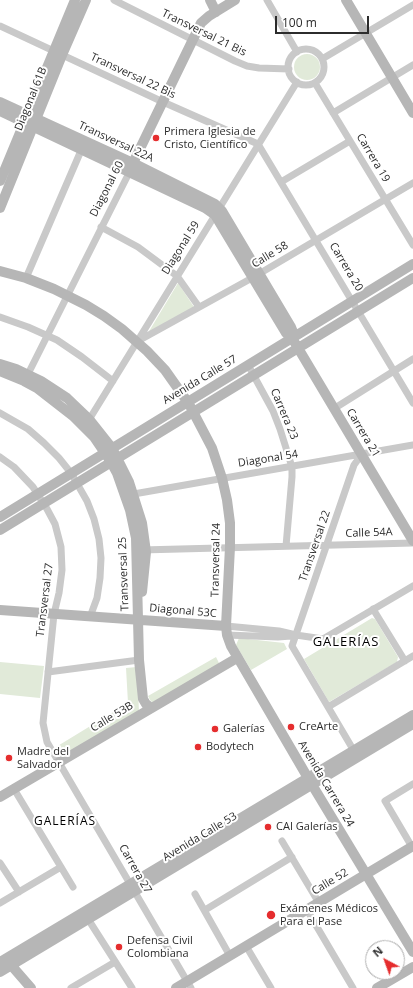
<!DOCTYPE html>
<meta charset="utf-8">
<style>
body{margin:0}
#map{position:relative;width:413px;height:988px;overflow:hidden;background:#fff;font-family:"Open Sans",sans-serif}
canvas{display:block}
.north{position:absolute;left:365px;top:940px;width:40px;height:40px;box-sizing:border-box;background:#fff;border:1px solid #ababab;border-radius:50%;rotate:319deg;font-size:11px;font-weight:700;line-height:16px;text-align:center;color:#2c2c2c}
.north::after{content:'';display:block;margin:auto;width:14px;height:18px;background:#e52d2e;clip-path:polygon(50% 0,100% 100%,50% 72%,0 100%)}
.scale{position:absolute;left:275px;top:16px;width:94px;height:18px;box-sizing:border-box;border:2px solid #2c2c2c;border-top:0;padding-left:5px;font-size:12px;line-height:14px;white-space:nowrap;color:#2c2c2c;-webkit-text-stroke:3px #fff;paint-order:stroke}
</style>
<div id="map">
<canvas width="413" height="988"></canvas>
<div class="north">N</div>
<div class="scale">100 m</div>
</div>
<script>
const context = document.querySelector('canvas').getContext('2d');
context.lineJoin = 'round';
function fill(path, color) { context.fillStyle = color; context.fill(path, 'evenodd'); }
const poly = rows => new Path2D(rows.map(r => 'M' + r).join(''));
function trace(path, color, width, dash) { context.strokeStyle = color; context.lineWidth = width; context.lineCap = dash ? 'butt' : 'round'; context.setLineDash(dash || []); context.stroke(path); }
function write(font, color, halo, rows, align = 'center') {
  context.font = font + ' "Open Sans",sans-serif'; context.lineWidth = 4; context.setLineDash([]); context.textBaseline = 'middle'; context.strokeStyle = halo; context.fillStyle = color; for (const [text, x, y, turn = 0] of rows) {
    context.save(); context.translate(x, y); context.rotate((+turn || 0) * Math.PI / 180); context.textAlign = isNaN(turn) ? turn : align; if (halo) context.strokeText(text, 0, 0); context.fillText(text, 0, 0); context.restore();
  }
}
fill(poly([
 '294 67a13 13 0 1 1 26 0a13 13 0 1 1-26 0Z',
 [178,283,194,307,148,333],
 [372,618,375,619,398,657,397,662,329,702,304,659],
 [239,638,284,643,287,649,251,670,236,645],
 [216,657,220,665,153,703,150,700,148,696],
 [0,662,44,666,40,698,0,694],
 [137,667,139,712,63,756,61,754,56,747,128,703,126,668]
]), '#e1ead9');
trace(poly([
 [114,0,235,61,247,66,259,68,289,69],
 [267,0,297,52],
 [0,26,163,102,258,144],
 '288 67a18 18 0 1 1 36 0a18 18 0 1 1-36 0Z',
 [322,59,413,5],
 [315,83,413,245],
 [333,113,413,65],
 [258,144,413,403],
 [281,182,350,141],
 [101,227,138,247,177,276,199,307],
 [26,278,83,146],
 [0,317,28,327,57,340,82,357,113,381],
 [138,341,252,278,413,183],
 [248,365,273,411,280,429,292,467,292,477,286,546],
 [26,378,131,169],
 [335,408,413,359],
 [0,413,28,429,44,443,59,458,71,473,87,501,94,519,99,539,101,558,100,578,97,598,90,617],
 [87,423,297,82],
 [0,457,14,467,33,487,47,509,55,524,61,547,62,570,59,593,54,614,43,723,47,742,191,988],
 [128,495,413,445],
 [141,550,413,543],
 [373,609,405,661],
 [226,626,279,631,296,635,323,639,413,586],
 [227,635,278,637,291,636],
 [48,672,139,660],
 [328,707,413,656],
 [354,751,292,646,354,465,362,454],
 [14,789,73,887],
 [282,841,319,903],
 [412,847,385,801,413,784],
 [0,863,19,892],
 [195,894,230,956],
 [0,903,61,867],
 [205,910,292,857],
 [307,910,353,988],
 [88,919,132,988],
 [246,946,271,988],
 [71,988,115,962]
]), '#c9c9c9', 7);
trace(poly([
 [210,0,216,12],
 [346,0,413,113],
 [0,102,133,163,215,204,222,211,291,327,293,332,292,338],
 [0,111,205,208,215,215,286,333,292,338,304,358,413,541],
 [133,163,201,23,209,16,235,0],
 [0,181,75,0],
 [0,208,62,55,86,0],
 [0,271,26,278,54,289,86,305,104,316,122,329,147,351,165,370,189,404,212,448,222,478,227,500,230,523,230,547,226,626,227,635,231,646,308,778,413,952],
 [0,364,16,369,41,381,67,398,89,419,112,448,129,482,142,523,146,552,142,592],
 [0,371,24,381,37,388,73,416,94,437,111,462,117,473,130,510,136,538,139,660,143,699,146,704,151,708],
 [0,517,413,264],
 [0,530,413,278],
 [0,610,226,626],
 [0,797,237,658],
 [0,962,413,715],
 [11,965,31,988],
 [0,972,413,724],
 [176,988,413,846],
 [377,988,413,967]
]), '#b6b6b6', 10);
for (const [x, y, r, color] of [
 [156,138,4,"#e52d2e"],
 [291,727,4,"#e52d2e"],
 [215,729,4,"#e52d2e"],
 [198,747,4,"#e52d2e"],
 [9,758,4,"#e52d2e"],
 [268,827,4,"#e52d2e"],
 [271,915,5,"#e52d2e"],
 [119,947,4,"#e52d2e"]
]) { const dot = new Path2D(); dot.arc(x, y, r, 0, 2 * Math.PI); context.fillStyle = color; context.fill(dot); trace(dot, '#fff', 1.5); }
write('11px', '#2c2c2c', '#fff', [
 ["Transversal 21 Bis",204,33,26],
 ["Transversal 22 Bis",133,76,25],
 ["Diagonal 61B",31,99,-68],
 ["Transversal 22A",116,142,25],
 ["Carrera 19",373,158,59],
 ["Diagonal 60",107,189,-63],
 ["Diagonal 59",181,248,-58],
 ["Calle 58",270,255,-31],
 ["Carrera 20",346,267,59],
 ["Avenida Calle 57",200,380,-31],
 ["Carrera 23",284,414,67],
 ["Carrera 21",363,433,59],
 ["Diagonal 54",268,459,-9],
 ["Calle 54A",369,533,-2],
 ["Transversal 22",315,546,-71],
 ["Transversal 24",216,560,-89],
 ["Transversal 25",124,574,-92],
 ["Transversal 27",45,600,-83],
 ["Diagonal 53C",183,611,5],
 ["Calle 53B",112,717,-31],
 ["Avenida Carrera 24",326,784,59],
 ["Avenida Calle 53",200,837,-31],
 ["Carrera 27",135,869,60],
 ["Calle 52",330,882,-31]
]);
write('11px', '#2c2c2c', '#fff', [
 ["Primera Iglesia de",164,132],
 ["Cristo, Científico",164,145],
 ["CreArte",299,727],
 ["Galerías",223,729],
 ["Bodytech",206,747],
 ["Madre del",17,752],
 ["Salvador",17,765],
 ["CAI Galerías",276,827],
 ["Exámenes Médicos",280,909],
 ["Para el Pase",280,922],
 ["Defensa Civil",127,941],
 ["Colombiana",127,954]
], 'left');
context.letterSpacing = '1px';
write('12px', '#000', '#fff', [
 ["GALERÍAS",65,822]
]);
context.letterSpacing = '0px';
context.letterSpacing = '1px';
write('13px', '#000', '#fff', [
 ["GALERÍAS",346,642]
]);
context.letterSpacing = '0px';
</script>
